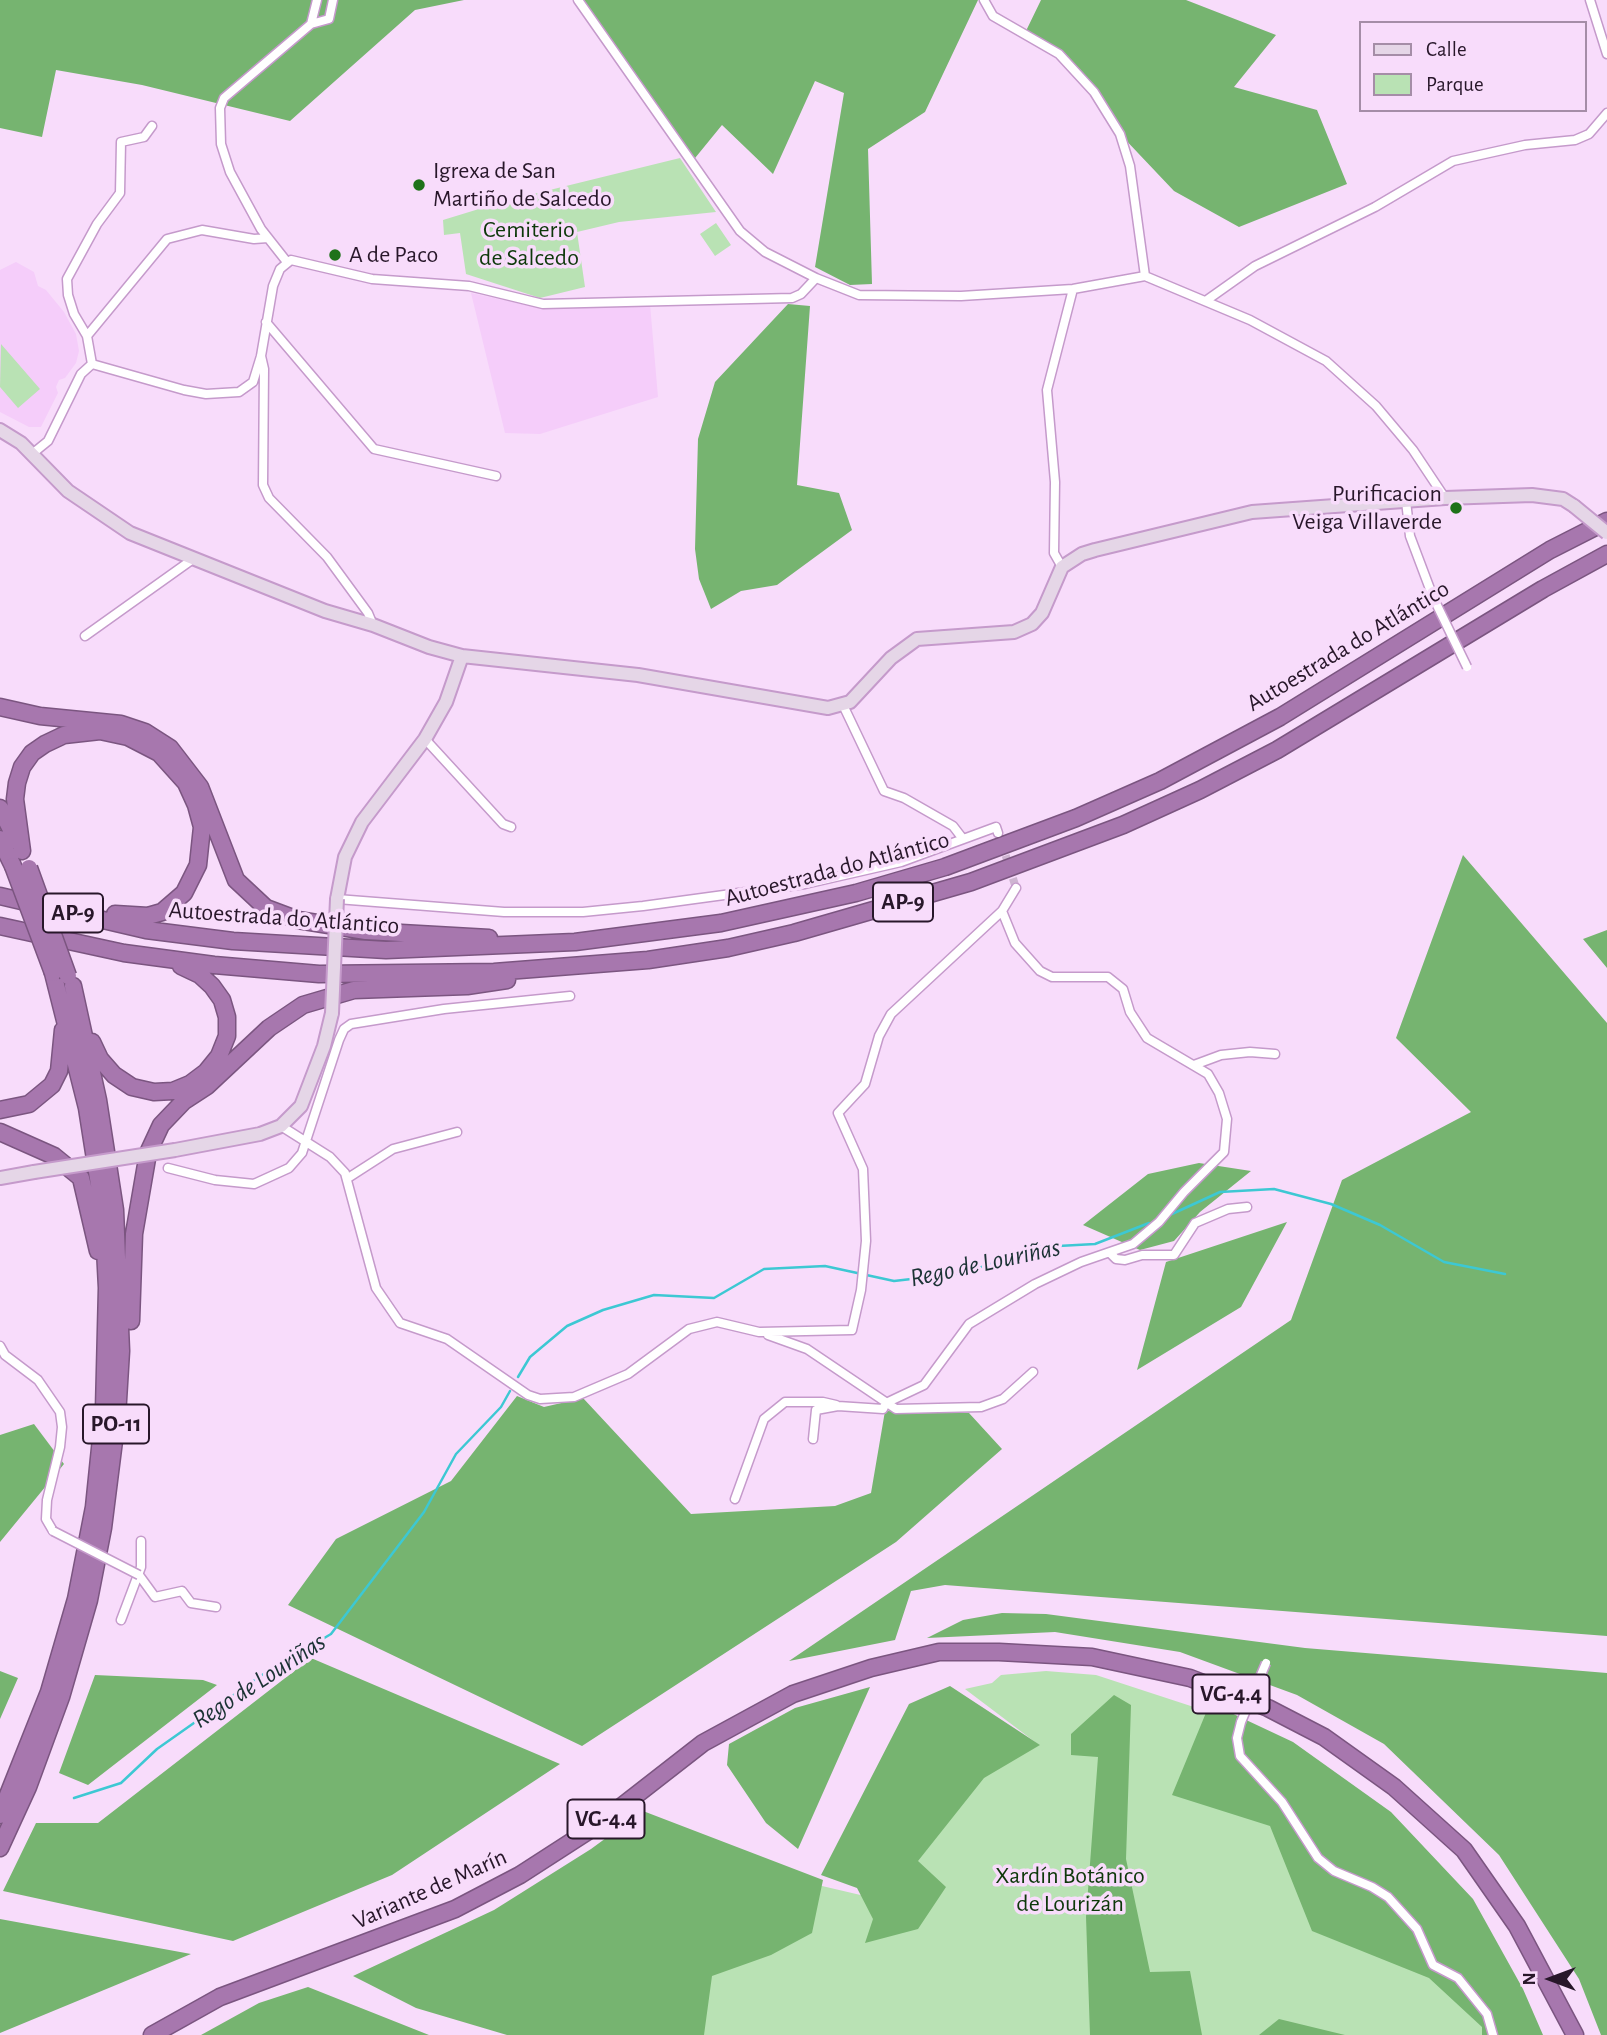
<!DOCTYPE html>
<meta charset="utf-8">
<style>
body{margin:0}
#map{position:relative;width:1607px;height:2035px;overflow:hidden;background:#f8dcfb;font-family:"Alegreya Sans",sans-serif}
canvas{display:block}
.legend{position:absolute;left:1359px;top:21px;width:228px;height:91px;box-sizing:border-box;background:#f8dcfb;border:2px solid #a58da7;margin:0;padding:9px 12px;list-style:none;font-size:21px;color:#28172a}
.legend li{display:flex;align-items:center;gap:14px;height:35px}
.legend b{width:35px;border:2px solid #a58da7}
.north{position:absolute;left:1516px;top:1944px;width:70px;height:70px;-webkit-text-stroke:5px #f8dcfb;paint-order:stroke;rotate:270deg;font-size:19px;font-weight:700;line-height:28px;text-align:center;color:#28172a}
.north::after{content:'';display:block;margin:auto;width:24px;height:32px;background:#28172a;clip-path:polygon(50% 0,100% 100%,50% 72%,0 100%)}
</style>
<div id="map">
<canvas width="1607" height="2035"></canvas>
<ul class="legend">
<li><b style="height:9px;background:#e5d6e7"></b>Calle</li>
<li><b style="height:19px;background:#b9e2b4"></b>Parque</li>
</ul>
<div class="north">N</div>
</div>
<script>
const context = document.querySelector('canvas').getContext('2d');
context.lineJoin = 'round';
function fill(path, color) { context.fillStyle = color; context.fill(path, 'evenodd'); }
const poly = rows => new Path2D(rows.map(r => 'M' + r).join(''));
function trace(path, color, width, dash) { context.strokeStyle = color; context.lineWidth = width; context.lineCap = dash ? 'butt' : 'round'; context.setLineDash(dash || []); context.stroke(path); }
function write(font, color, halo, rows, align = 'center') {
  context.font = font + ' "Alegreya Sans",sans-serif'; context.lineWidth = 7; context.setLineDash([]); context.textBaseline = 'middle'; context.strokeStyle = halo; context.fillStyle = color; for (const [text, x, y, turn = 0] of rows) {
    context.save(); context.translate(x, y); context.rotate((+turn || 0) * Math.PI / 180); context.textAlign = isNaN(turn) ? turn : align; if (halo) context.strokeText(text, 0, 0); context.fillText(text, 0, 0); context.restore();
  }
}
fill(poly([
 [16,262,34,272,38,286,46,290,64,312,76,334,79,351,76,363,65,378,59,380,56,387,58,393,41,427,29,427,0,412,0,270],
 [471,293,541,308,650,304,658,397,540,434,505,433]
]), '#f5cdfa');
fill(poly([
 [680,158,716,212,619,222,577,232,585,287,540,298,466,274,460,233,444,235,443,220,505,201],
 [716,223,731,245,715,256,700,234],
 [1,344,40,389,18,408,0,387],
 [1046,1671,1096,1675,1203,1710,1225,1722,1277,1813,1416,1958,1496,2035,701,2035,711,1969,805,1882,869,1897,960,1775,1039,1745,965,1689,992,1683,1001,1675]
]), '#b9e2b4');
fill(poly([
 [0,0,464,0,415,10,290,121,142,85,56,70,42,137,0,128],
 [582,0,978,0,925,112,868,149,872,284,850,285,815,267,844,93,815,81,773,174,722,125,691,163],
 [1041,0,1186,0,1276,35,1234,87,1317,110,1347,184,1239,227,1174,191,1120,134,1094,92,1059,54,1025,33],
 [788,304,810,306,797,485,839,493,852,530,777,585,741,591,711,609,699,579,695,549,698,439,715,382],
 [1463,855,1607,1023,1607,1636,945,1585,911,1591,895,1640,789,1661,1291,1320,1342,1180,1471,1112,1396,1038],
 [1607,930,1607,968,1583,939],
 [1199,1163,1251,1171,1200,1212,1174,1241,1140,1250,1083,1225,1148,1174],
 [1287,1222,1241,1307,1137,1370,1166,1262],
 [517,1396,544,1407,583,1398,691,1514,835,1506,871,1493,885,1411,969,1413,1002,1449,896,1542,582,1746,288,1605,336,1539,451,1481],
 [34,1424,64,1464,0,1542,0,1435],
 [1002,1613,1046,1614,1305,1648,1607,1673,1607,2035,1601,2035,1579,1979,1499,1855,1384,1744,1297,1695,1180,1652,1055,1632,927,1638,963,1620],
 [311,1658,560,1764,392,1875,233,1941,3,1891,36,1823,98,1823],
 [0,1671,18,1678,0,1719],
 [95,1675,203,1680,217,1685,88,1785,59,1773],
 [950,1686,1040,1745,984,1778,918,1861,946,1887,918,1929,865,1943,873,1919,857,1888,821,1875,909,1704],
 [870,1687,798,1849,766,1823,727,1765,729,1744,795,1708],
 [1114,1695,1131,1705,1126,1859,1150,1972,1190,1971,1202,2035,1090,2035,1086,1917,1098,1757,1071,1755,1071,1734],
 [1210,1703,1293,1742,1391,1812,1473,1899,1523,1989,1543,2035,1482,2035,1482,2027,1429,1978,1312,1931,1270,1826,1172,1795],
 [643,1811,823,1880,812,1933,771,1955,712,1976,704,2035,507,2035,416,2008,353,1976,494,1910,591,1849],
 [0,1919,191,1954,0,2033],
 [308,1987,429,2035,201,2035,259,2003],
 [1279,2019,1345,2035,1259,2035]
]), '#76b470');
trace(poly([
 [1172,1214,1220,1192,1274,1189,1331,1204,1380,1225,1444,1262,1505,1274],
 [518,1377,530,1357,567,1326,603,1310,654,1295,714,1298,764,1269,825,1266,894,1281,964,1273,1040,1247,1095,1244,1149,1223],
 [74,1798,121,1783,157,1749,262,1675,331,1634,424,1512,456,1454,501,1407,510,1391]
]), '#3dc8d3', 2.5);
trace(poly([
 [1002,844,1016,888]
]), '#ceb5d1', 8, [8, 4]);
const street = poly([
 [578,0,740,231,765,252,816,278],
 [984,0,993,16,1059,54,1094,92,1120,134,1130,166,1145,276],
 [1590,0,1607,54],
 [311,24,329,19,333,0],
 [287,262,261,229,230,172,221,144,220,108,224,98,311,24,317,0],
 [1207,300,1255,266,1375,207,1453,161,1525,145,1575,140,1589,134,1607,113],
 [266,322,374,449,496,476],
 [87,336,167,239,202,230,254,239,268,238],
 [261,356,264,369,263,485,269,498,327,557,368,613,373,625],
 [92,364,87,336,74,314,68,295,67,279,97,224,120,193,121,142,144,137,152,126],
 [32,454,48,441,81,374,92,364,184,390,206,394,239,392,253,382,261,356,273,286,280,269,291,260,372,279,469,286,543,304,792,298,801,294,816,278,859,295,961,296,1073,289,1145,276,1250,320,1326,361,1376,406,1413,450,1445,498],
 [1406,501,1410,536,1433,597],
 [1062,567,1054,553,1055,482,1047,390,1073,289],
 [85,636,193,559],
 [843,705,884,791,904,798,953,826,963,839],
 [425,739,503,824,511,827],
 [337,899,504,912,583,912,643,906,805,884,901,862,996,827,998,833],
 [1194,1065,1221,1055,1250,1052,1275,1054],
 [281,1126,330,1157,345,1173,376,1288,400,1323,447,1339,528,1395,540,1399,574,1397,628,1374,689,1329,717,1322,759,1332,852,1330,861,1290,866,1241,863,1169,838,1113,865,1084,879,1036,891,1014,1002,911],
 [168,1168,215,1180,254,1184,289,1168,302,1153,339,1040,344,1029,351,1024,444,1009,570,996],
 [348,1178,393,1149,457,1132],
 [1111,1254,1116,1259,1125,1260,1142,1255,1174,1255,1195,1223,1228,1209,1247,1207],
 [768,1335,807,1349,896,1409,981,1407,1003,1399,1033,1372],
 [0,1346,5,1355,38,1380,60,1412,62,1427,60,1447,47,1500,46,1519,53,1531],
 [813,1439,816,1410,838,1406,883,1409,886,1403,924,1385,969,1324,1035,1284,1081,1262,1133,1244,1159,1222,1184,1192,1224,1152,1227,1119,1219,1093,1208,1074,1147,1038,1130,1012,1123,989,1108,977,1052,977,1040,971,1015,943,1002,911,1016,888],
 [735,1499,764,1419,785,1402,823,1402,836,1405],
 [139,1575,155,1597,182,1591,191,1603,216,1607],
 [121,1620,141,1567,141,1541],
 [1241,1722,1237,1738,1240,1756,1282,1802,1318,1858,1334,1871,1372,1887,1388,1897,1417,1929,1433,1965,1458,1978,1487,2014,1493,2035]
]);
const secondary = poly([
 [0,430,21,443,68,491,130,533,325,611,373,625,429,647,462,656,638,675,828,708,850,702,891,658,917,639,1014,632,1032,624,1042,613,1062,567,1082,554,1095,550,1252,512,1445,498,1532,495,1563,499,1574,506],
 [337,899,345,857,362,822,425,739,446,702,462,656],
 [175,1150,260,1134,281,1126,301,1106,324,1046,332,1013],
 [0,1178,34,1172]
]);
const highway = poly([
 [0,707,40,716,121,724,145,732,170,748,200,787,236,880,266,908,298,920,366,931,489,938],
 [0,808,17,841],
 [0,839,13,866],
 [22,851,15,799,17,783,22,767,32,753,45,744,64,735,100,731,128,737,159,753,186,783,196,805,202,827,198,865,184,893,162,912,148,916,115,914],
 [0,896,146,930,233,941,386,950,575,942,721,923,856,893,945,867,1076,818,1160,781,1280,717,1550,550,1607,521],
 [0,926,124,953,214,965,319,974,494,972,648,960,728,948,794,933,971,882,1123,825,1200,790,1277,750,1543,589,1607,554],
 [92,1042,100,1059,114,1075,132,1087,154,1092,173,1091,190,1084,206,1072,219,1056,227,1036,227,1017,222,1000,212,986,200,975,181,966],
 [0,1110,29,1104,52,1085,59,1071,63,1030],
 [0,1132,54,1156,81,1178,98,1251],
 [131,1321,134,1234,148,1153,161,1125,184,1101,207,1086,269,1028,303,1005,354,990,467,986,507,980],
 [0,1815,49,1692,76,1599,94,1507,104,1409,107,1288,103,1210,87,1108,53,973],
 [0,1848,28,1787,61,1697,89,1600,103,1528,117,1417,121,1351,115,1210,98,1100,73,986],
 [152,2035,220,1997,455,1909,520,1875,599,1824,703,1743,793,1694,871,1668,939,1652,999,1652,1092,1657,1190,1678,1268,1708,1324,1737,1394,1787,1464,1850,1517,1926,1575,2035]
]);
trace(street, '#c59acb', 11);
trace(secondary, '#c59acb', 16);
trace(highway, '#7b5580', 19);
trace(street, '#fff', 8);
trace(secondary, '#e5d6e7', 12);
trace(highway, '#a777ae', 16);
const streetBridge = poly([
 [1433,597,1467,667],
 [53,1531,139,1575],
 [1241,1722,1266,1663]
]);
const secondaryBridge = poly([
 [1574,506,1607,533],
 [332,1013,337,899],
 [34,1172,175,1150]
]);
const highwayBridge = poly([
 [13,866,53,973],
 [29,868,68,976]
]);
trace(streetBridge, '#c59acb', 11, []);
trace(secondaryBridge, '#c59acb', 16, []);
trace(highwayBridge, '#7b5580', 19, []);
trace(streetBridge, '#fff', 8);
trace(secondaryBridge, '#e5d6e7', 12);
trace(highwayBridge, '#a777ae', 16);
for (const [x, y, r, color] of [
 [419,185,7,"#1f721a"],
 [335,255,7,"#1f721a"],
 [1456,508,7,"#1f721a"]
]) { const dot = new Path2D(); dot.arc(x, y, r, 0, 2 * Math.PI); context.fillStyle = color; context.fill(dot); trace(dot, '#f8dcfb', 2.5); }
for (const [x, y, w] of [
 [903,902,60],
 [73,913,60],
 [116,1424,66],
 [1231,1694,77],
 [606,1819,77]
]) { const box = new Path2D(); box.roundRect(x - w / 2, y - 19.5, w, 39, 5); context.fillStyle = '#f8dcfb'; context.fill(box); trace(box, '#28172a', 2); }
write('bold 23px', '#28172a', null, [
 ["AP-9",903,902],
 ["AP-9",73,913],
 ["PO-11",116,1424],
 ["VG-4.4",1231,1694],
 ["VG-4.4",606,1819]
]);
write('24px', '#28172a', '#f8dcfb', [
 ["Igrexa de San",433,171],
 ["Martiño de Salcedo",433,199],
 ["A de Paco",349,255],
 ["Purificacion",1442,494,"right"],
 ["Veiga Villaverde",1442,522,"right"]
], 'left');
write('24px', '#0d380a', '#f8dcfb', [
 ["Cemiterio",529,230],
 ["de Salcedo",529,258],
 ["Xardín Botánico",1070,1876],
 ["de Lourizán",1070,1904]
]);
write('24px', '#28172a', '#f8dcfb', [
 ["Autoestrada do Atlántico",1348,646,-31],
 ["Autoestrada do Atlántico",837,869,-15],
 ["Autoestrada do Atlántico",284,918,4],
 ["Variante de Marín",430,1889,-24]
]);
write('italic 26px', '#1b3234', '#f8dcfb', [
 ["Rego de Louriñas",985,1263,-12],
 ["Rego de Louriñas",259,1681,-33]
]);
</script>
